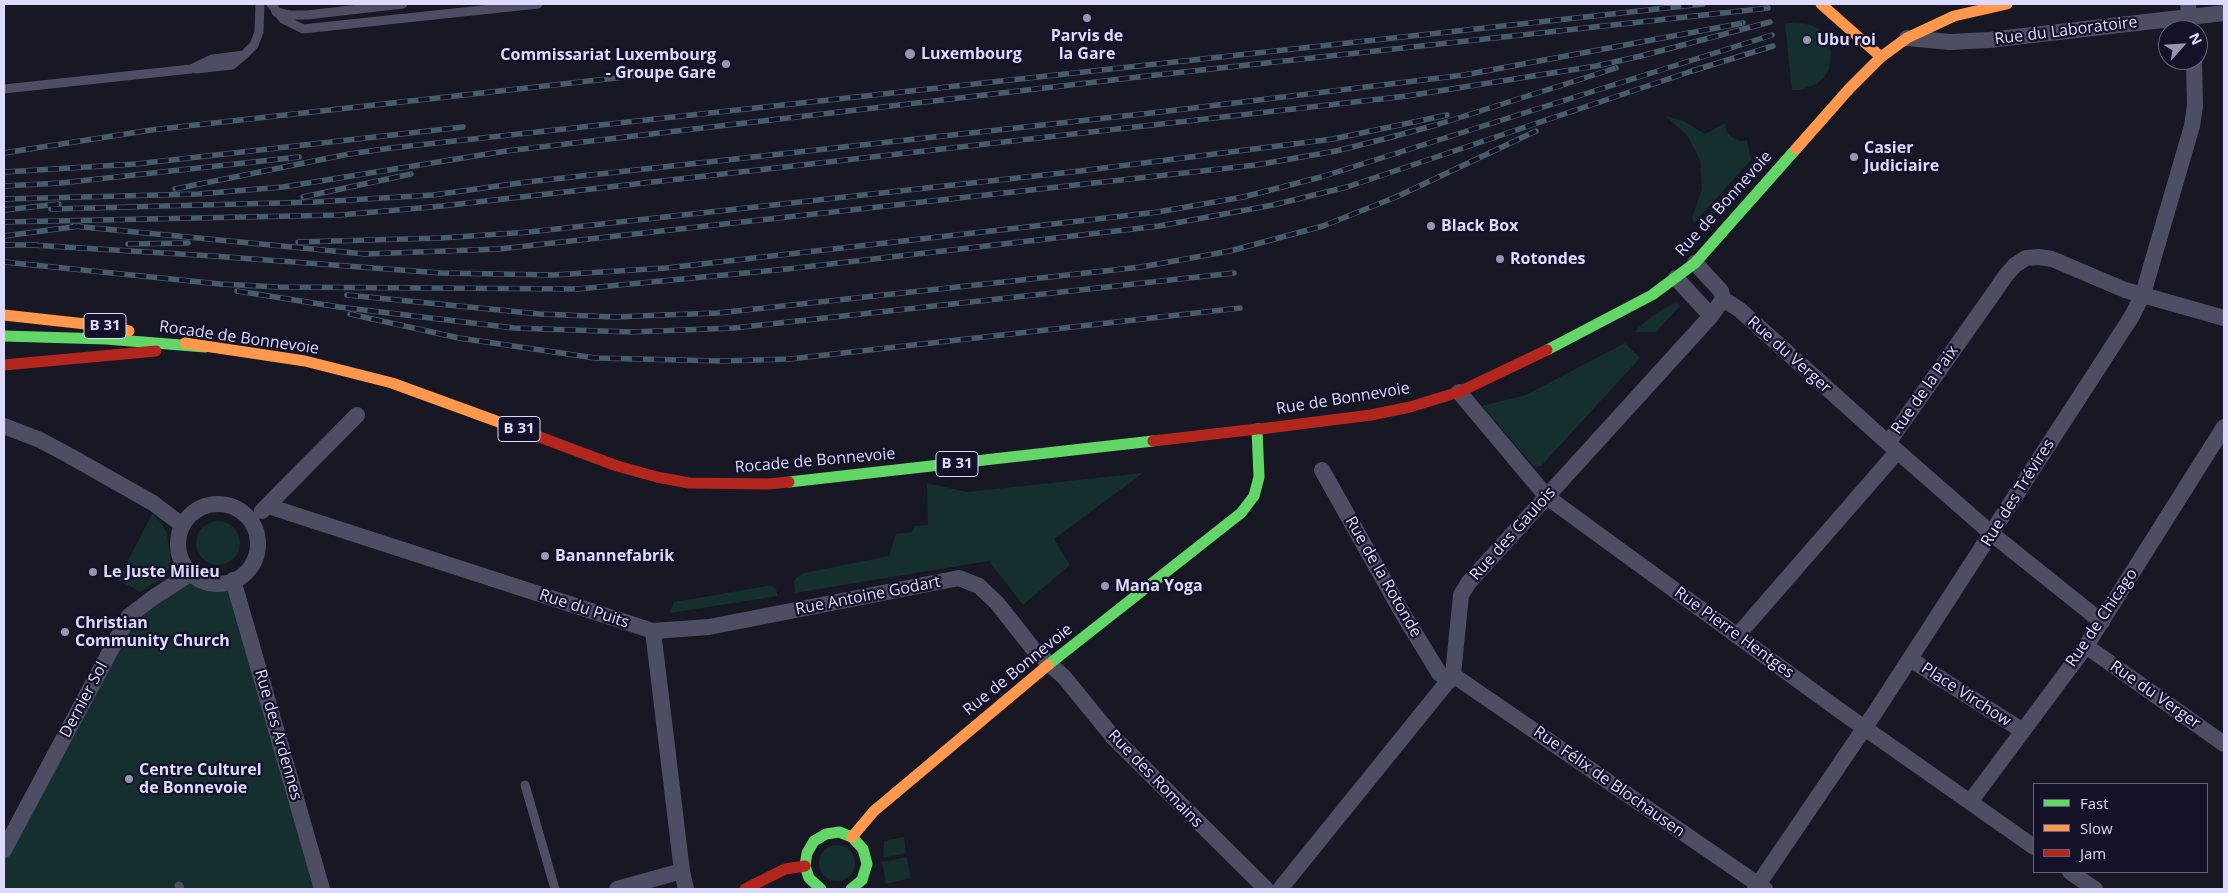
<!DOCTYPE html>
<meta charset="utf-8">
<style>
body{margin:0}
#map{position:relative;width:2228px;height:893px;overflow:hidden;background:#181724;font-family:"Open Sans",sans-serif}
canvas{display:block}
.frame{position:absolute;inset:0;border:5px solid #dcdbfd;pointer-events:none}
.legend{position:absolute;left:2033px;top:783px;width:175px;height:90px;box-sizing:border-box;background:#141229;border:1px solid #64627e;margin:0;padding:6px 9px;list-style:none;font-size:15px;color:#dcdbfd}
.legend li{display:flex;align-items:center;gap:10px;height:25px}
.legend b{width:25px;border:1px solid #64627e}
.north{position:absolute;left:2158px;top:20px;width:50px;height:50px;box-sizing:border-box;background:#141229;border:1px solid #64627e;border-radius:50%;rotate:64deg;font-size:14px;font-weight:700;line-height:20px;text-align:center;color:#dcdbfd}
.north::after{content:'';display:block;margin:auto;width:18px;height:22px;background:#9796b1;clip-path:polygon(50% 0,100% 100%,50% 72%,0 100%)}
</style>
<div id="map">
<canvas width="2228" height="893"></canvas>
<div class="frame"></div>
<ul class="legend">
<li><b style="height:6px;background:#63d668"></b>Fast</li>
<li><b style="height:6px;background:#ff974d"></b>Slow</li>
<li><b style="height:6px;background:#b3261e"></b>Jam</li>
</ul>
<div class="north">N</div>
</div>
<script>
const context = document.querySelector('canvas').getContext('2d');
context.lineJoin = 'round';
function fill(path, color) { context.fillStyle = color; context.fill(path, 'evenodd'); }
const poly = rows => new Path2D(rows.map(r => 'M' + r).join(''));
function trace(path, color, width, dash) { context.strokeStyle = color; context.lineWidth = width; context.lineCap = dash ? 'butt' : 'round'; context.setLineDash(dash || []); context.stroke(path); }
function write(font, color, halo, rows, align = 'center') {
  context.font = font + ' "Open Sans",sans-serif'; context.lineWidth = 4.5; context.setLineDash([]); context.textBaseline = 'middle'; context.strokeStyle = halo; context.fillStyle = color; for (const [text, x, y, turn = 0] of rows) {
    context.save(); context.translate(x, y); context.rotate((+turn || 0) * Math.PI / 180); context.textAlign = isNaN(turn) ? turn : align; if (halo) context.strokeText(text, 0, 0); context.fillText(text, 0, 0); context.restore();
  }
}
fill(poly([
 [1794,22,1811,25,1819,29,1829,44,1831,52,1829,70,1824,77,1818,83,1801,90,1792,90,1785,24],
 [1665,116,1684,121,1705,134,1725,123,1727,132,1733,138,1741,141,1747,140,1751,160,1694,223,1692,218,1702,189,1700,160,1687,135],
 [1677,301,1680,306,1656,332,1636,332,1637,329,1652,316],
 [1625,343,1640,358,1541,466,1536,467,1532,464,1482,406,1526,395],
 [1143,473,1054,539,1070,565,1023,605,989,561,795,593,794,582,797,577,804,573,889,556,896,534,912,532,915,526,928,525,927,483,967,492],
 [152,514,161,522,167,533,171,563,165,576,141,592,118,580],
 '196 543a22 22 0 1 1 44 0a22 22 0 1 1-44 0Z',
 [191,573,211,583,226,582,322,889,4,889,4,850,129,616],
 [767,586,772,586,776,589,778,596,670,613,674,602],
 [904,837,906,853,883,858,884,841],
 '819 863a18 18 0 1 1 36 0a18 18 0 1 1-36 0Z',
 [907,857,911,878,886,884,882,862]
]), '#152e2e');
trace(poly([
 [271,4,283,19,303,29,538,4],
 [276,12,290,15,307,15,403,4],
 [196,69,232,65,244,55],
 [4,89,191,69,212,59,244,55,254,45,259,32,260,4],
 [525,785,555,889],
 [179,886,180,889]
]), '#4d4d64', 9);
trace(poly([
 [2188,4,2190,30],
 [1907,38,1950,42,1989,40,2224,13],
 [1695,263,1721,291,1723,299,1740,310,1888,443],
 [1676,278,1711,316],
 [1459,392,1547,497,1839,710,2034,847],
 [4,426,40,440,70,456,153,503,182,525],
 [1322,470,1403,614,1439,673,1449,681],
 '178 544a40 40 0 1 1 80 0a40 40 0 1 1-80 0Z',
 [268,506,653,631,682,871,686,889],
 [262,511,357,415],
 [233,580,322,889],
 [2102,622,1992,534,1888,443,2007,274,2015,265,2026,258,2039,257,2052,259,2125,290,2224,318],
 [653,631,709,627,959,578,979,586,997,603,1034,650,1064,677,1113,737,1266,889],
 [1737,636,1897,452],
 [2086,646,2224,744],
 [1910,659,2023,731],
 [1453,675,1765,889],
 [1970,802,2086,646,2224,427],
 [4,850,129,616,154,597,191,573],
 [2070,872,2095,889],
 [617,889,682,871],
 [1280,889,1453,675,1461,595,1469,582,1711,316,1723,299],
 [1755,889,1876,711,2132,316,2143,294,2192,126,2195,106,2194,60]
]), '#4d4d64', 16);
trace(poly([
 [4,336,106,339,205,347],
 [1547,350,1652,295,1695,263,1796,149],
 [789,482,1153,441],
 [1048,665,1241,513,1254,496,1259,477,1257,429,1260,429],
 [821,889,809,878,805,866,807,853,814,841,826,834,839,832,852,837,863,849,867,864,862,880,851,889]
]), '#63d668', 11);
trace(poly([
 [1821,4,1881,57],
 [1796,149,1849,89,1881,57,1907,38,1954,16,2007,4],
 [4,315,104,326,129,331],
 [185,343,305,361,392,383,529,433],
 [852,837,874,811,1048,665]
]), '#ff974d', 11);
trace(poly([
 [4,365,156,351],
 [1260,429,1371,415,1410,407,1459,392,1547,350],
 [529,433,617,466,657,477,689,483,768,484,789,482],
 [1153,441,1257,429],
 [745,889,785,869,805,866]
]), '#b3261e', 11);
const rail = poly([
 [4,153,151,130,634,76],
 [4,172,136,164,463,127],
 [4,186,61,183,299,157],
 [175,189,349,154,391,148,1703,4],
 [303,197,411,174],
 [4,199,198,194,283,187,506,151,1147,76,1768,8],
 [126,207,315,202,433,195,527,182,1160,112,1464,75,1743,23],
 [51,209,131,207],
 [4,210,59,204],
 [4,222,340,215,442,206,1407,96,1596,66,1641,56,1770,22],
 [73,226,365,254,499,249,1256,165,1336,151,1384,139,1436,125,1616,68],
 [4,236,80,226],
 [298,242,441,238,529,232,1080,171,1333,139,1447,115],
 [128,244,188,243],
 [4,245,38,245],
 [32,245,213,256,441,273,553,275,666,268,1158,212,1243,197,1321,177,1772,35],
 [4,262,220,284,278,287,578,289,787,269,1159,226,1273,205,1347,187,1692,71,1773,46],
 [237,291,339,307,514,328,631,332,734,328,1234,273],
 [347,295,540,314,615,317,663,315,718,313,1141,267,1230,251,1323,226,1396,197,1536,131],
 [350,314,459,338,595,358,722,361,790,359,1240,308]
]);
trace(rail, '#475d6b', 5.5);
trace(rail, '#141229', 4, [11]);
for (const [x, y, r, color] of [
 [1087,18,5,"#9796b1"],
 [1807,40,5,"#9796b1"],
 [910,54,6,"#9796b1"],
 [726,64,5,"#9796b1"],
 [1854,157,5,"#9796b1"],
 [1431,226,5,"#9796b1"],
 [1500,259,5,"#9796b1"],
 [545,556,5,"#9796b1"],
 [93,572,5,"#9796b1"],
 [1105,586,5,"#9796b1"],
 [65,632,5,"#9796b1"],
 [129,779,5,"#9796b1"]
]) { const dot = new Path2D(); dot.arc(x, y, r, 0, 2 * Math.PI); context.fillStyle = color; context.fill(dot); trace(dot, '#141229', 2); }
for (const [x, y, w] of [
 [105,326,42],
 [519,429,42],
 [957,464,42]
]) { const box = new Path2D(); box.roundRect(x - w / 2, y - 12.5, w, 25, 4); context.fillStyle = '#141229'; context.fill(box); trace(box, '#dcdbfd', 1); }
write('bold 15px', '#dcdbfd', null, [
 ["B 31",105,326],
 ["B 31",519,429],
 ["B 31",957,464]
]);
write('16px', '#dcdbfd', '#141229', [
 ["Rue du Laboratoire",2066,31,-7],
 ["Rue de Bonnevoie",1724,204,-48],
 ["Rocade de Bonnevoie",239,338,8],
 ["Rue du Verger",1789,355,42],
 ["Rue de la Paix",1925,390,-55],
 ["Rue de Bonnevoie",1343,399,-9],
 ["Rocade de Bonnevoie",815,461,-5],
 ["Rue des Trévires",2018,493,-58],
 ["Rue des Gaulois",1513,534,-48],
 ["Rue de la Rotonde",1383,577,60],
 ["Rue Antoine Godart",868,596,-11],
 ["Rue du Puits",584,609,18],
 ["Rue de Chicago",2102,618,-56],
 ["Rue Pierre Hentges",1734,633,36],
 ["Rue de Bonnevoie",1018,670,-39],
 ["Place Virchow",1966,695,33],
 ["Rue du Verger",2155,695,35],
 ["Dernier Sol",84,700,-62],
 ["Rue des Ardennes",278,735,74],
 ["Rue des Romains",1155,779,46],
 ["Rue Félix de Blochausen",1609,782,35]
]);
write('bold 16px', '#dcdbfd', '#141229', [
 ["Parvis de",1087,36,"center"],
 ["la Gare",1087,54,"center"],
 ["Ubu roi",1817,40],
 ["Luxembourg",921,54],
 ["Commissariat Luxembourg",716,55,"right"],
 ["- Groupe Gare",716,73,"right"],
 ["Casier",1864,148],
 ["Judiciaire",1864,166],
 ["Black Box",1441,226],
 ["Rotondes",1510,259],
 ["Banannefabrik",555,556],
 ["Le Juste Milieu",103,572],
 ["Mana Yoga",1115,586],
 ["Christian",75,623],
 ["Community Church",75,641],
 ["Centre Culturel",139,770],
 ["de Bonnevoie",139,788]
], 'left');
</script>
